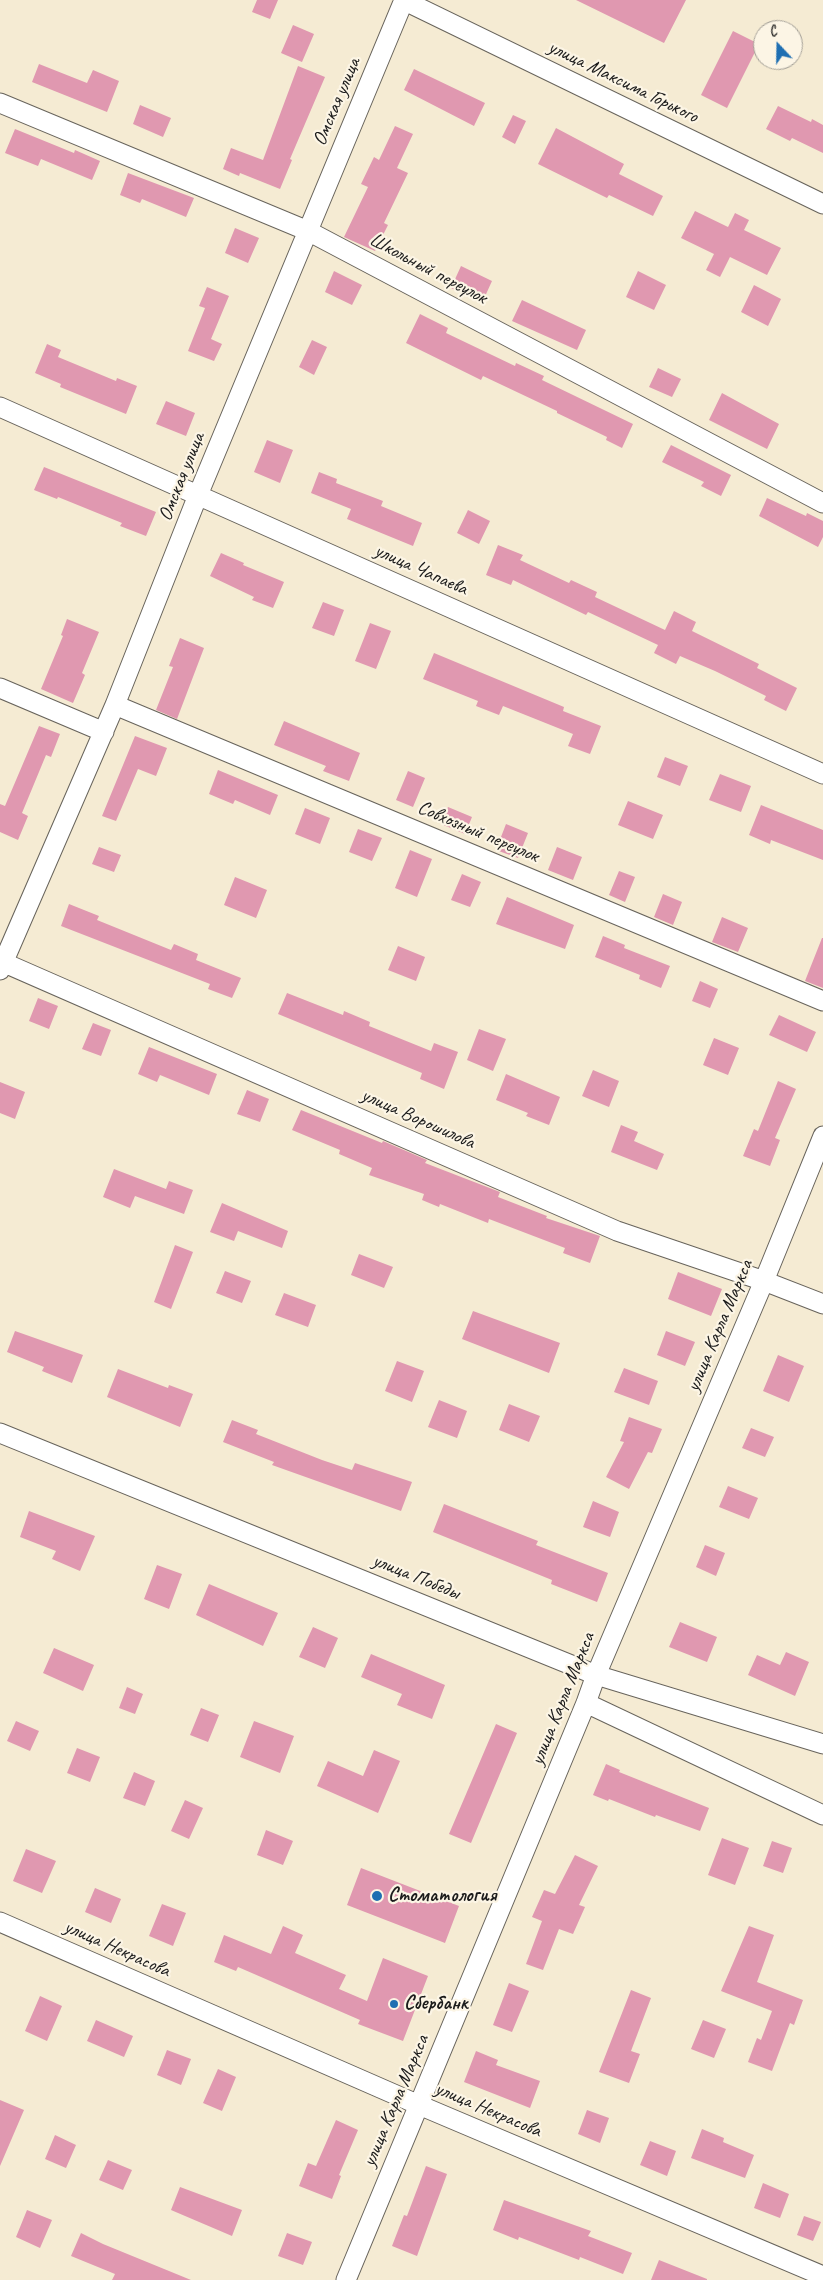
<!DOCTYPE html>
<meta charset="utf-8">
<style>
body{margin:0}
#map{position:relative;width:823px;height:2280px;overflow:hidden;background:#f5ebd3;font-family:Caveat,sans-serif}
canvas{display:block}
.north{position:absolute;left:753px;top:20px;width:50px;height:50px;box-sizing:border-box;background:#fcf5e5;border:1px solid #a29e95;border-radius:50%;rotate:339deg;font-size:14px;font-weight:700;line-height:20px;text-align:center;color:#1c1c1c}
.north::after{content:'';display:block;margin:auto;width:18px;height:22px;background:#1f6fb2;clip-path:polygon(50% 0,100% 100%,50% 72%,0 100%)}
</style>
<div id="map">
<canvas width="823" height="2280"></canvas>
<div class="north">С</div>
</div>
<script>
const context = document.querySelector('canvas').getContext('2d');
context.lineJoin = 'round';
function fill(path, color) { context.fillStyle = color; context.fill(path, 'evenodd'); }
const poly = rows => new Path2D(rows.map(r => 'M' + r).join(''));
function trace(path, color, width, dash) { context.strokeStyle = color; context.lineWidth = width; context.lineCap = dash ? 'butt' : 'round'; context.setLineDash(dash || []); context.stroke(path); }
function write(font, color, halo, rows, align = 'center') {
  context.font = font + ' Caveat,sans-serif'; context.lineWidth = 4.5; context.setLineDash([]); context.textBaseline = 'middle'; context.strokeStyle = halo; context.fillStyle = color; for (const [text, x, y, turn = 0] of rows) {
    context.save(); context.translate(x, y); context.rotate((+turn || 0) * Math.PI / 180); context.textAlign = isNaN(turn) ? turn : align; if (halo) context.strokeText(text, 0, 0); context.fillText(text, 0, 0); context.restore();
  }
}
fill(poly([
 [257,0,278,0,270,19,252,12],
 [576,0,686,0,664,43],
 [293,25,314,34,302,62,281,53],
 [733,31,759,44,727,108,701,95],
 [39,64,87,83,93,70,119,81,107,112,32,82],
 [298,66,325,77,290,159,292,160,280,189,240,173,239,176,223,169,231,148,263,160],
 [414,69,485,103,474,126,404,90],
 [140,105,171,118,163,137,133,124],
 [778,106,811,122,812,119,823,125,823,153,792,138,790,141,766,129],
 [513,115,526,121,515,144,502,137],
 [395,126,413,134,397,168,408,173,384,223,388,225,375,251,344,237,368,187,361,184,374,157,379,160],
 [556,128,624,164,619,174,663,196,653,216,609,195,607,198,538,164],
 [15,129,74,153,75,150,100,161,92,180,41,159,38,166,5,153],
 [128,173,194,198,186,217,142,199,140,203,120,195],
 [695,211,728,227,735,213,749,220,744,230,781,248,767,275,730,257,720,277,706,270,714,254,681,238],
 [235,228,259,238,248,263,225,253],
 [461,266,492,281,482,303,451,288],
 [334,271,362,285,352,305,325,292],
 [638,271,666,285,654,310,626,297],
 [754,285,781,299,768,326,741,312],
 [207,287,229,296,211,339,222,344,214,361,188,351,205,308,199,306],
 [522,300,586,330,577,350,512,321],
 [420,314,448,328,446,333,515,366,516,363,544,376,542,380,633,424,622,448,606,440,607,437,557,413,557,411,483,376,481,380,406,343],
 [312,340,327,347,314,375,299,367],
 [47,344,61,350,58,357,116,381,117,378,137,386,126,414,60,387,61,384,35,373],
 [658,368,681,379,672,397,649,387],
 [722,393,779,424,767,449,709,420],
 [166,401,195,413,186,436,156,424],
 [267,440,293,450,280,483,254,472],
 [671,445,731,475,721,496,701,486,704,482,662,462],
 [44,467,156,512,146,536,120,526,122,523,58,497,57,499,34,490],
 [319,472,337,479,336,483,383,501,381,506,422,523,413,546,347,519,351,509,311,493],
 [767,498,806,516,807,513,823,521,823,537,818,547,759,516],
 [468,510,490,521,479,544,457,533],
 [498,545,523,555,520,560,569,583,571,580,597,592,595,597,665,630,674,611,696,622,692,631,759,664,757,668,797,688,786,711,764,700,766,696,715,671,680,656,676,664,654,653,658,645,588,612,586,615,513,580,511,585,486,575],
 [221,553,244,563,243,565,284,582,273,608,252,600,254,597,210,576],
 [323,602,344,610,334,636,312,628],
 [67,619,99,632,82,673,85,675,73,703,41,689,63,636,61,635],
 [370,623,391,631,376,669,355,661],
 [180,638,204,648,177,719,156,710,173,667,169,666],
 [434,653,564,707,563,711,601,726,590,754,568,746,573,734,503,706,499,715,476,706,478,701,423,679],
 [284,721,360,753,349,781,323,771,326,766,274,745],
 [39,726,60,734,51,757,46,755,22,813,28,816,18,840,0,832,0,804,5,806],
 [135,736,167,748,156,776,138,769,116,821,102,816],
 [665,757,688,766,680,786,657,777],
 [218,770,278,795,270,815,235,800,233,804,209,794],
 [408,771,425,778,413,807,396,800],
 [720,774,751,786,741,812,709,800],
 [628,801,663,815,653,839,618,825],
 [761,805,823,830,823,860,771,840,770,844,749,835],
 [448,807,472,817,465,834,441,824],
 [305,808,330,818,320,844,295,834],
 [506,824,528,833,518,858,496,850],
 [358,829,382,838,372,861,349,852],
 [99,847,121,855,114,872,92,864],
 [557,847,582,857,573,880,548,870],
 [410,850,432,859,417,897,395,888],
 [619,871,635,877,625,902,609,895],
 [462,874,481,882,470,907,451,900],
 [235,877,267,890,256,918,224,905],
 [663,894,682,902,673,925,654,917],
 [507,897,574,925,565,949,496,924],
 [69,904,99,916,97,920,171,950,174,944,198,954,196,960,241,978,232,998,208,989,210,984,61,926],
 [722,917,748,928,738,952,712,942],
 [603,936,625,945,624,948,670,966,661,988,639,979,640,975,595,957],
 [822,938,823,938,823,988,805,981],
 [398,946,425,957,416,981,388,970],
 [700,981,718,989,710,1008,692,1001],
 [287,993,343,1015,344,1011,370,1022,369,1026,431,1051,434,1043,458,1052,444,1089,420,1079,422,1073,278,1014],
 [38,998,58,1006,49,1029,29,1021],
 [779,1015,816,1032,807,1052,769,1035],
 [93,1023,111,1030,101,1056,82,1049],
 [479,1029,506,1039,493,1071,467,1060],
 [714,1038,739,1048,728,1075,703,1065],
 [149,1047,217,1074,209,1095,160,1075,157,1082,138,1074],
 [593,1070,619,1081,609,1107,582,1096],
 [506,1074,560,1097,549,1125,526,1116,528,1113,496,1100],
 [778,1081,796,1089,775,1138,780,1140,770,1166,743,1156,754,1129,758,1131],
 [0,1082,25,1092,15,1119,0,1113],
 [247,1090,269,1099,260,1122,237,1114],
 [301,1110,382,1143,383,1141,427,1160,425,1163,500,1192,498,1197,547,1216,546,1218,600,1236,590,1263,563,1253,565,1248,489,1219,488,1223,440,1204,439,1207,422,1200,424,1194,369,1175,372,1168,339,1154,340,1150,292,1130],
 [621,1125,638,1132,634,1141,664,1154,657,1170,611,1152],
 [114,1169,166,1189,169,1181,193,1190,184,1214,135,1196,130,1208,103,1197],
 [222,1203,288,1231,282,1248,238,1231,234,1241,210,1232],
 [175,1245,193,1252,171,1309,154,1302],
 [359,1254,393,1267,384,1288,351,1275],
 [225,1271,251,1281,242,1303,216,1293],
 [678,1272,722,1289,711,1316,668,1299],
 [284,1293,316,1305,308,1327,275,1315],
 [473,1311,560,1343,549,1373,462,1339],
 [15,1331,83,1355,72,1383,42,1371,44,1367,7,1352],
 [666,1331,695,1342,685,1366,657,1355],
 [778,1355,804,1366,789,1402,763,1391],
 [397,1361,424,1371,412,1402,385,1391],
 [624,1368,658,1381,649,1405,614,1392],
 [118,1369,168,1388,169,1385,193,1394,180,1427,107,1397],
 [439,1400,467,1411,457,1438,428,1427],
 [509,1404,540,1416,529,1442,499,1430],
 [629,1417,662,1429,652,1453,648,1452,629,1489,606,1477,624,1442,620,1441],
 [232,1420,258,1430,256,1434,322,1460,352,1470,355,1463,412,1482,401,1511,272,1465,274,1462,223,1442],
 [751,1428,774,1437,765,1457,742,1448],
 [728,1486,758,1498,749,1519,719,1507],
 [593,1501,619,1512,610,1537,583,1527],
 [444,1504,538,1541,536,1545,608,1573,597,1602,551,1584,552,1580,433,1532],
 [29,1511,95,1536,80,1571,52,1559,56,1551,20,1537],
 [705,1545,725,1553,716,1576,696,1567],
 [157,1565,182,1574,169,1609,144,1599],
 [209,1584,278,1613,263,1646,196,1615],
 [680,1622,717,1637,707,1662,669,1647],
 [313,1627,338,1638,325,1668,299,1657],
 [54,1648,94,1665,83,1691,43,1673],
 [786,1652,809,1662,795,1696,748,1675,757,1655,780,1665],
 [371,1654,445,1685,432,1719,397,1705,402,1694,361,1677],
 [127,1687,143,1694,135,1714,119,1708],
 [201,1708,219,1715,208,1742,190,1735],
 [16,1721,39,1731,30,1751,7,1741],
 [254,1721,294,1736,280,1773,240,1757],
 [496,1724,517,1733,471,1843,449,1834],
 [77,1748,100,1757,90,1782,67,1773],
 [374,1750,400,1761,378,1813,317,1786,328,1761,363,1776],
 [606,1764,620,1770,619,1772,709,1808,700,1831,656,1815,655,1817,609,1799,608,1801,593,1795],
 [134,1772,155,1781,145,1806,123,1798],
 [185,1800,203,1808,189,1839,171,1831],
 [266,1830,293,1841,283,1865,257,1855],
 [722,1838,749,1848,735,1885,708,1875],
 [772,1841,792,1848,783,1873,763,1866],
 [26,1849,56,1861,42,1893,13,1881],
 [575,1855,598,1866,579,1905,585,1907,573,1934,559,1929,543,1970,526,1964,542,1921,532,1917,544,1890,555,1894],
 [361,1868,459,1906,445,1943,347,1905],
 [95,1888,121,1899,111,1923,85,1912],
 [162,1904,186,1913,173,1946,149,1936],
 [283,1926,303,1935,295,1953,346,1975,339,1989,367,2001,383,1958,428,1976,403,2041,358,2024,360,2020,238,1967,236,1971,214,1962,224,1935,271,1954],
 [749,1926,774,1935,757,1982,803,2000,794,2025,790,2023,772,2071,748,2062,757,2038,761,2040,772,2011,721,1991],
 [509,1983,529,1991,512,2032,493,2025],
 [631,1990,651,1998,631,2051,640,2054,629,2083,599,2072],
 [40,1996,62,2006,47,2041,25,2031],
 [96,2020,133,2036,124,2057,87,2041],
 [703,2020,726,2029,714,2058,691,2049],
 [167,2050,191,2059,181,2085,157,2075],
 [476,2051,498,2060,496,2065,540,2081,530,2108,464,2082],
 [218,2069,236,2077,222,2111,203,2103],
 [0,2100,24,2110,0,2166],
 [587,2110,609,2118,600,2143,578,2134],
 [336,2120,358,2130,339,2175,341,2176,332,2199,299,2186,308,2163,316,2166],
 [702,2129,724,2138,723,2142,754,2155,745,2178,691,2158],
 [55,2135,76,2145,66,2168,45,2159],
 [650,2141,676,2151,667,2176,640,2165],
 [108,2160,132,2170,123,2190,99,2180],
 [426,2166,447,2174,417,2256,392,2246,404,2215,407,2216],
 [763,2183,789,2194,780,2218,754,2208],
 [180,2187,242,2210,232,2236,171,2210],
 [504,2200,591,2231,588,2236,632,2253,623,2274,580,2257,579,2260,519,2237,518,2240,493,2230],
 [27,2210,52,2220,40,2248,16,2237],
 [804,2216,821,2222,813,2241,797,2235],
 [81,2233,103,2244,191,2280,112,2280,115,2274,71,2256],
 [287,2233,312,2242,303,2265,278,2256],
 [659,2260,707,2279,707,2280,651,2280]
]), '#e098b0');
const minor = poly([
 [403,0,823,204],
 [0,103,308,231,823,503],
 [0,407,823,774],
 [0,688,104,732],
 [115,705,823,1001],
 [0,961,617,1231,764,1281,823,1304],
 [0,970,115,705,198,495,404,0],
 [0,1433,596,1675,823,1744],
 [586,1703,823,1815],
 [0,1922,419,2105,823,2276],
 [346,2280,586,1703,596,1675,764,1281,823,1136]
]);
trace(minor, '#68645c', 21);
trace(minor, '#fff', 19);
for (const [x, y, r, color] of [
 [377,1896,6,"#1f6fb2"],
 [394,2004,5,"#1f6fb2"]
]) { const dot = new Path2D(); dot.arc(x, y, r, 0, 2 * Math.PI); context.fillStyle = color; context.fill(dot); trace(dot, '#fcf5e5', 2); }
write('20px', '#1c1c1c', '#fcf5e5', [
 ["улица Максима Горького",623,82,26],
 ["Омская улица",337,102,-67],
 ["Школьный переулок",428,269,28],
 ["Омская улица",182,477,-68],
 ["улица Чапаева",421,570,24],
 ["Совхозный переулок",478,832,23],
 ["улица Ворошилова",418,1119,24],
 ["улица Карла Маркса",720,1326,-67],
 ["улица Победы",416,1577,22],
 ["улица Карла Маркса",563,1699,-68],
 ["улица Некрасова",117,1949,24],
 ["улица Карла Маркса",396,2101,-67],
 ["улица Некрасова",488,2110,23]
]);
write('bold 20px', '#1c1c1c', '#fcf5e5', [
 ["Стоматология",388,1896],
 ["Сбербанк",404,2004]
], 'left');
</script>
